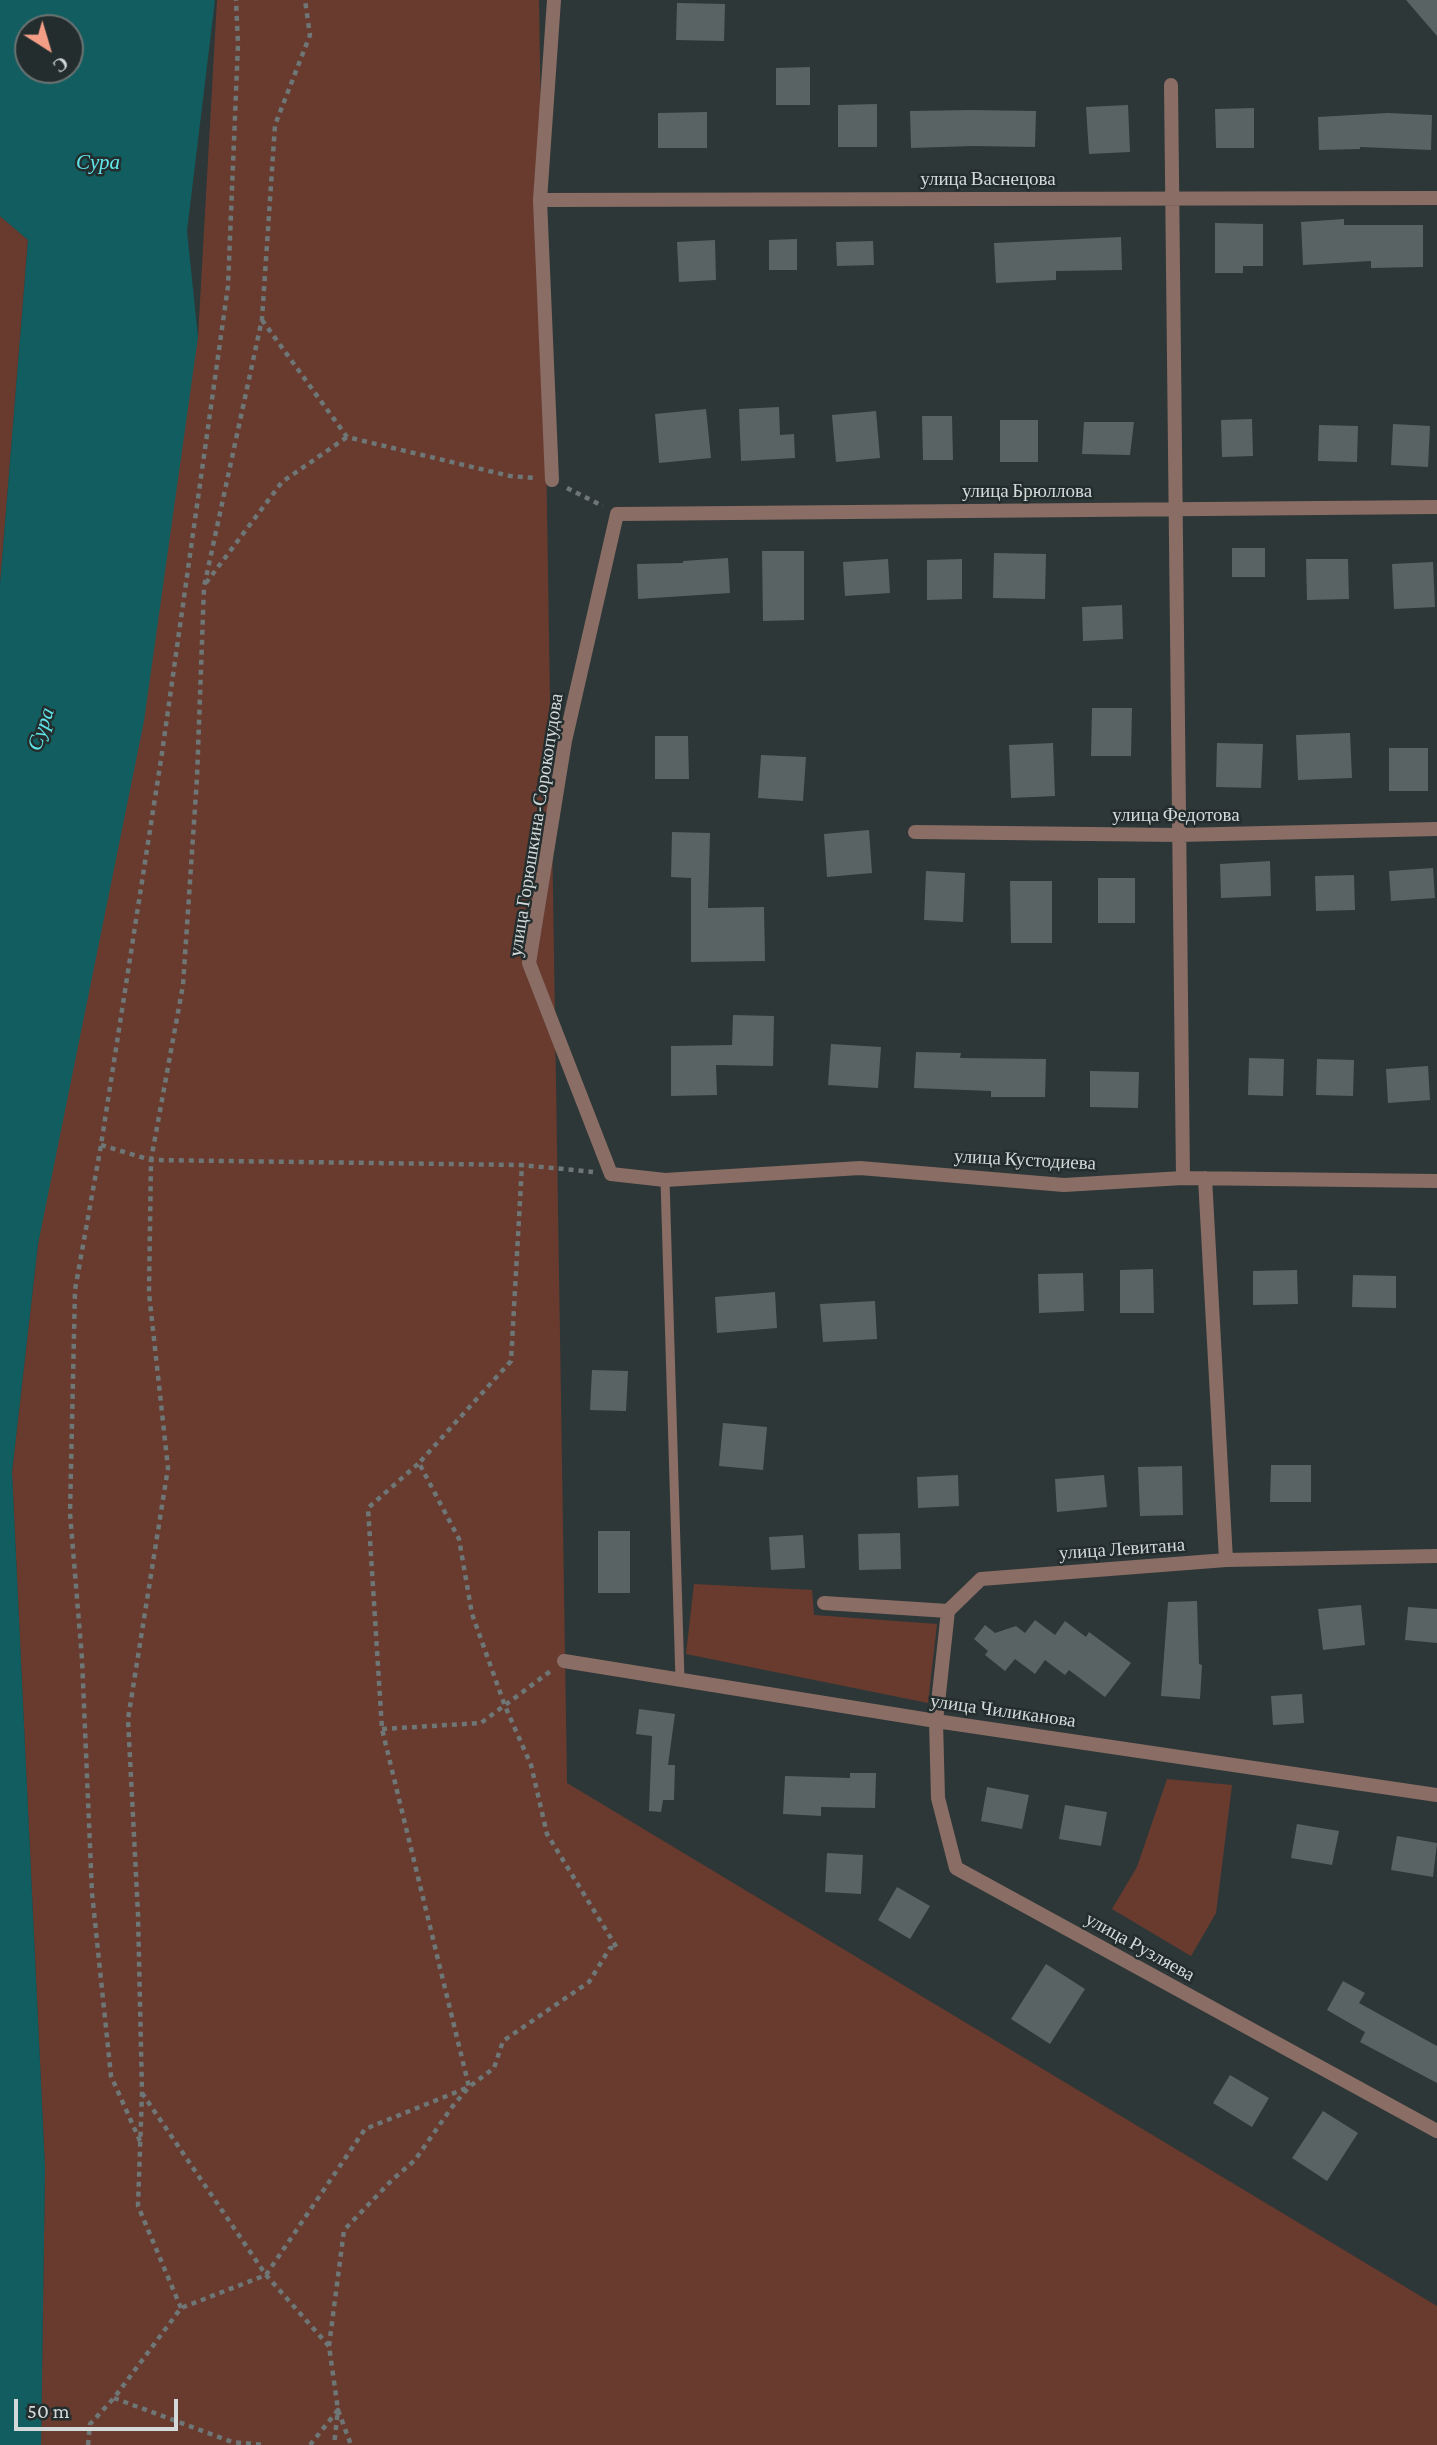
<!DOCTYPE html>
<meta charset="utf-8">
<style>
body{margin:0}
#map{position:relative;width:1437px;height:2445px;overflow:hidden;background:#2e3737;font-family:"Crimson Pro",serif}
canvas{display:block}
.north{position:absolute;left:14px;top:14px;width:70px;height:70px;box-sizing:border-box;background:#242d2d;border:2px solid #6a7272;border-radius:50%;rotate:143deg;font-size:19px;font-weight:700;line-height:28px;text-align:center;color:#d4dada}
.north::after{content:'';display:block;margin:auto;width:24px;height:32px;background:#f49e87;clip-path:polygon(50% 0,100% 100%,50% 72%,0 100%)}
.scale{position:absolute;left:14px;top:2399px;width:164px;height:32px;box-sizing:border-box;border:4px solid #d4dada;border-top:0;padding-left:9px;font-size:21px;line-height:24px;white-space:nowrap;color:#d4dada;-webkit-text-stroke:5px #242d2d;paint-order:stroke}
</style>
<div id="map">
<canvas width="1437" height="2445"></canvas>
<div class="north">С</div>
<div class="scale">50 m</div>
</div>
<script>
const context = document.querySelector('canvas').getContext('2d');
context.lineJoin = 'round';
function fill(path, color) { context.fillStyle = color; context.fill(path, 'evenodd'); }
const poly = rows => new Path2D(rows.map(r => 'M' + r).join(''));
function trace(path, color, width, dash) { context.strokeStyle = color; context.lineWidth = width; context.lineCap = dash ? 'butt' : 'round'; context.setLineDash(dash || []); context.stroke(path); }
function write(font, color, halo, rows, align = 'center') {
  context.font = font + ' "Crimson Pro",serif'; context.lineWidth = 5; context.setLineDash([]); context.textBaseline = 'middle'; context.strokeStyle = halo; context.fillStyle = color; for (const [text, x, y, turn = 0] of rows) {
    context.save(); context.translate(x, y); context.rotate((+turn || 0) * Math.PI / 180); context.textAlign = isNaN(turn) ? turn : align; if (halo) context.strokeText(text, 0, 0); context.fillText(text, 0, 0); context.restore();
  }
}
fill(poly([
 [217,0,539,0,567,1783,1437,2306,1437,2445,41,2445,45,2168,12,1472,38,1244,198,337],
 [0,216,28,240,0,585],
 [694,1584,812,1590,814,1615,937,1624,928,1703,686,1654],
 [1167,1779,1232,1785,1216,1913,1191,1956,1112,1909,1137,1867]
]), '#693b2f');
fill(poly([
 [0,0,215,0,187,231,198,337,144,721,38,1244,12,1472,45,2168,41,2445,0,2445,0,585,28,240,0,216],
 [70,28,70,70,28,70,28,28]
]), '#125d5f');
fill(poly([
 [1406,0,1437,0,1437,36],
 [677,3,725,4,724,41,676,40],
 [810,67,810,105,776,105,776,68],
 [877,104,877,147,838,147,838,105],
 [1128,105,1130,152,1089,154,1086,107],
 [1254,108,1254,148,1216,148,1215,109],
 [971,110,1036,111,1035,147,973,146,911,148,910,111],
 [707,112,707,148,658,148,658,113],
 [1388,113,1432,115,1431,150,1360,147,1360,149,1319,150,1318,117],
 [1344,219,1344,225,1423,225,1423,267,1371,268,1371,261,1303,265,1301,222],
 [1215,223,1263,224,1263,266,1243,266,1243,273,1215,273],
 [1121,237,1122,270,1056,271,1056,280,996,283,994,243],
 [797,239,797,270,769,270,769,240],
 [715,240,716,280,679,282,677,242],
 [873,241,874,265,837,266,836,242],
 [779,407,780,435,794,434,795,458,741,461,739,409],
 [706,409,711,458,659,463,655,414],
 [876,411,880,458,836,462,832,415],
 [922,416,952,416,953,460,923,460],
 [1252,419,1253,456,1222,457,1221,420],
 [1000,420,1038,420,1038,462,1000,462],
 [1084,422,1134,422,1130,455,1082,454],
 [1393,424,1430,426,1428,467,1391,465],
 [1319,425,1358,426,1357,462,1318,461],
 [1232,548,1265,548,1265,577,1232,577],
 [762,551,804,551,804,620,763,621],
 [994,553,1046,554,1045,599,993,598],
 [728,558,730,593,638,599,637,564,683,563,683,561],
 [888,559,890,593,845,596,843,562],
 [962,559,962,599,927,600,927,560],
 [1306,559,1348,559,1349,599,1307,600],
 [1433,562,1435,607,1394,609,1392,564],
 [1122,605,1123,639,1083,641,1082,607],
 [1092,708,1132,708,1131,756,1091,756],
 [1350,733,1352,778,1298,780,1296,735],
 [655,736,688,736,689,779,655,779],
 [1053,743,1055,796,1011,798,1009,745],
 [1217,743,1263,744,1261,788,1216,787],
 [1389,748,1428,748,1428,791,1389,791],
 [761,755,806,757,803,801,758,798],
 [869,830,872,873,827,877,824,834],
 [672,832,710,833,708,908,764,907,765,961,691,962,691,878,671,877],
 [1270,861,1271,896,1221,898,1220,864],
 [1433,868,1435,898,1391,901,1389,871],
 [926,871,965,873,963,922,924,920],
 [1354,875,1355,910,1316,911,1315,876],
 [1098,878,1135,878,1135,923,1098,923],
 [1010,881,1052,881,1052,943,1011,943],
 [733,1015,774,1016,773,1066,716,1065,717,1095,671,1096,671,1046,732,1045],
 [831,1044,881,1047,878,1088,828,1085],
 [916,1052,961,1053,960,1058,1046,1059,1045,1097,991,1097,991,1091,914,1088],
 [1249,1058,1284,1059,1283,1096,1248,1095],
 [1317,1059,1354,1060,1353,1096,1316,1095],
 [1428,1066,1430,1100,1388,1103,1386,1069],
 [1090,1071,1139,1072,1138,1108,1090,1107],
 [1153,1269,1154,1313,1120,1313,1120,1270],
 [1297,1270,1298,1304,1253,1305,1253,1271],
 [1083,1273,1084,1311,1039,1313,1038,1274],
 [1353,1275,1396,1276,1396,1308,1352,1307],
 [775,1292,777,1328,717,1333,715,1297],
 [875,1301,877,1339,823,1342,820,1304],
 [592,1370,628,1371,626,1411,590,1410],
 [723,1423,767,1427,763,1470,719,1466],
 [1271,1465,1311,1465,1311,1502,1270,1502],
 [1182,1466,1183,1515,1140,1516,1138,1467],
 [958,1475,959,1506,918,1508,917,1477],
 [1104,1475,1107,1507,1057,1512,1055,1479],
 [598,1531,630,1531,630,1593,598,1593],
 [900,1533,901,1569,859,1570,858,1534],
 [803,1535,805,1568,771,1570,769,1537],
 [1197,1601,1199,1664,1202,1665,1200,1699,1161,1696,1168,1602],
 [1361,1605,1365,1645,1323,1650,1318,1609],
 [1408,1607,1437,1609,1437,1643,1405,1640],
 [1035,1620,1055,1635,1065,1621,1086,1637,1089,1632,1131,1663,1105,1697,1069,1670,1065,1675,1045,1660,1035,1674,1015,1659,1005,1671,985,1655,988,1651,974,1639,985,1625,995,1633,1016,1626,1025,1633],
 [1302,1694,1304,1723,1273,1725,1271,1696],
 [639,1709,675,1714,668,1765,675,1765,674,1800,663,1800,661,1812,649,1811,652,1736,636,1734],
 [850,1773,876,1773,875,1808,821,1807,821,1816,783,1814,785,1776,850,1778],
 [987,1787,1029,1795,1022,1829,981,1821],
 [1065,1805,1107,1812,1101,1846,1059,1839],
 [1297,1824,1339,1831,1332,1865,1291,1858],
 [1397,1836,1437,1843,1433,1877,1391,1870],
 [827,1853,863,1855,861,1894,825,1892],
 [897,1887,930,1906,910,1939,878,1920],
 [1046,1964,1085,1989,1050,2044,1011,2019],
 [1343,1981,1365,1993,1359,2003,1437,2046,1437,2083,1360,2042,1365,2032,1327,2010],
 [1230,2075,1269,2098,1252,2127,1213,2103],
 [1323,2111,1358,2133,1327,2181,1292,2158]
]), '#596363');
trace(poly([
 [262,320,347,437,510,476,535,478],
 [567,488,603,506],
 [206,583,282,482,347,437],
 [101,1145,151,1160,522,1165,593,1172],
 [382,1729,481,1723,552,1670],
 [142,2093,266,2275,329,2346,338,2410,351,2445],
 [140,2141,111,2076,92,1893,82,1659,70,1513,75,1290,101,1145,162,753,228,286,238,44,236,0],
 [181,2308,138,2206,142,2093,138,1914,128,1719,168,1468,149,1293,151,1160,183,985,197,778,204,587,262,319,275,125,310,35,305,0],
 [329,2346,344,2230,392,2180,415,2160,452,2107,469,2087,494,2068,503,2041,589,1982,610,1948,617,1948,547,1834,531,1765,505,1706,472,1614,459,1539,419,1463,511,1361,522,1165],
 [114,2398,232,2442,263,2445],
 [88,2445,90,2424,114,2398,181,2308,266,2275,365,2129,469,2087,382,1729,368,1508,419,1463],
 [310,2445,338,2410,334,2445]
]), '#6e7676', 4.5, [5, 5]);
trace(poly([
 [665,1180,680,1680]
]), '#8a6e66', 9);
trace(poly([
 [1171,85,1183,1178],
 [540,200,1437,198],
 [552,480,540,200,554,0],
 [1437,507,617,514,565,741,529,963,611,1174,665,1180,860,1168,1064,1185,1183,1178,1437,1181],
 [915,832,1179,835,1437,829],
 [1205,1178,1226,1560],
 [824,1603,948,1611,981,1579,1226,1560,1437,1556],
 [948,1611,936,1721,938,1798,956,1868,1437,2131],
 [564,1661,936,1721,1437,1795]
]), '#8a6e66', 14);
write('19px', '#d4dada', '#242d2d', [
 ["улица Васнецова",988,179],
 ["улица Брюллова",1027,491],
 ["улица Федотова",1176,815],
 ["улица Горюшкина-Сорокопудова",536,825,-81],
 ["улица Кустодиева",1025,1160,3],
 ["улица Левитана",1122,1549,-4],
 ["улица Чиликанова",1003,1711,8],
 ["улица Рузляева",1140,1947,29]
]);
write('italic 21px', '#61e6ea', '#242d2d', [
 ["Сура",98,163],
 ["Сура",41,729,-71]
]);
</script>
